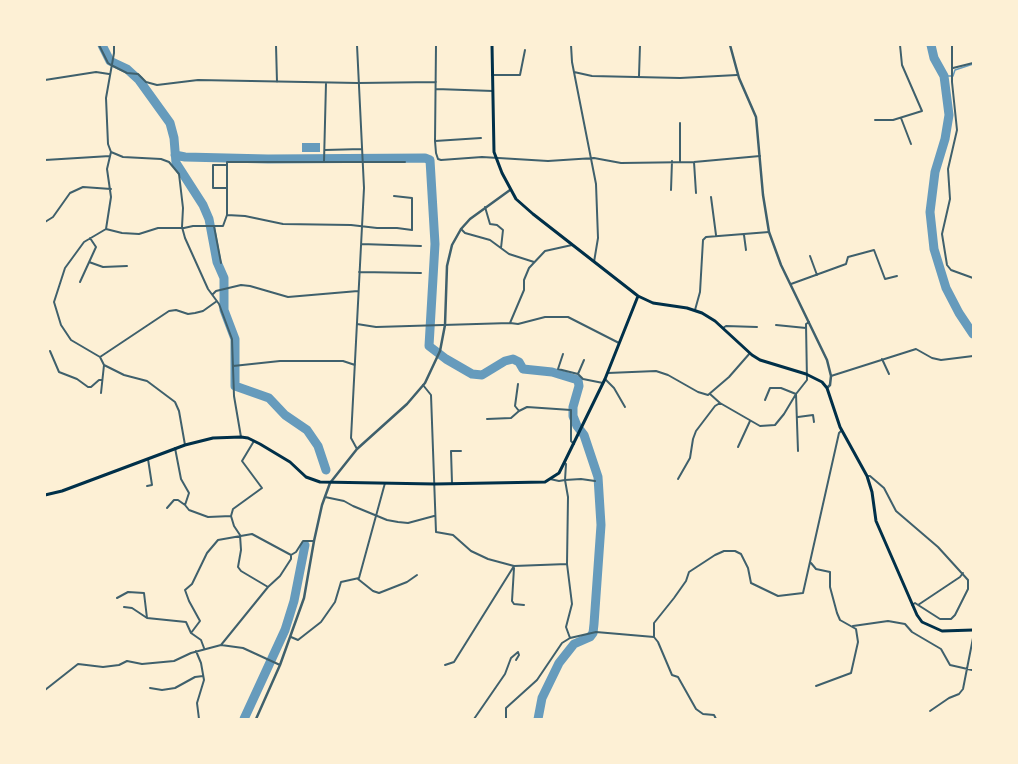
<!DOCTYPE html>
<style>
body{margin:0}
#map{position:relative;width:1018px;height:764px;overflow:hidden;background:#fdf0d5;font-family:"Noto Serif",serif}
canvas{display:block}
.frame{position:absolute;inset:0;border:46px solid #fdf0d5;pointer-events:none}
</style>
<div id="map">
<canvas width="1018" height="764"></canvas>
<div class="frame"></div>
</div>
<script>
const context = document.querySelector('canvas').getContext('2d');
context.lineJoin = 'round';
function fill(path, color) { context.fillStyle = color; context.fill(path, 'evenodd'); }
const poly = rows => new Path2D(rows.map(r => 'M' + r).join(''));
function trace(path, color, width, dash) { context.strokeStyle = color; context.lineWidth = width; context.lineCap = dash ? 'butt' : 'round'; context.setLineDash(dash || []); context.stroke(path); }
fill(poly([
 [302,143,320,143,320,152,302,152]
]), '#669bbc');
trace(poly([
 [944,76,953,76,955,70,973,64]
]), '#669bbc', 1.5);
trace(poly([
 [102,45,110,61,127,69,139,80,170,123,174,138,176,163,203,205,209,219,217,262,224,278,224,310,235,339,235,386,269,398,285,415,307,430,318,446,326,470],
 [931,45,934,58,944,76,949,115,945,139,935,172,930,212,934,249,946,288,959,313,973,334],
 [175,155,185,157,268,159,425,158,430,160,435,244,429,346,446,359,472,374,482,375,505,361,513,359,519,362,523,369,552,372,578,380,579,386,573,407,573,416,577,426,584,435,598,477,601,525,594,624,593,633,590,637,574,644,559,663,542,698,538,719],
 [244,719,285,630,294,601,305,545]
]), '#669bbc', 9);
trace(poly([
 [99,45,108,63,111,65,127,73,138,74,146,82,157,85,198,80,358,83,436,82],
 [114,45,114,53,106,98,108,144,111,152,123,157,161,159,169,162,179,174,183,208,182,227,185,238,208,289,219,304,232,339,234,396,241,437],
 [276,45,277,82],
 [357,45,364,188,351,438,357,449],
 [436,45,435,141,436,153,438,159,441,160,482,157,548,161,594,158,621,163,694,162,760,156],
 [571,45,572,62,596,184,598,238,594,262],
 [952,45,952,82,957,130,948,169,950,199,942,234,947,265,951,270,973,278],
 [953,68,973,63],
 [574,72,592,76,680,78,737,75],
 [492,75,520,75,525,50],
 [639,76,640,45],
 [45,80,96,72,109,74],
 [436,89,493,91],
 [901,118,911,144],
 [875,120,893,120,922,111,902,65,900,45],
 [680,123,680,161],
 [435,141,481,138],
 [325,150,362,149],
 [111,152,107,169,111,197,106,229,84,242,65,268,54,302,61,325,71,340,100,357,104,365,124,375,147,381,175,402,179,411,185,445],
 [45,160,110,156],
 [324,162,326,83],
 [694,162,696,193],
 [227,165,213,165,213,188,227,188],
 [671,190,672,161],
 [711,197,716,235],
 [485,207,490,224,497,225,503,230,501,248],
 [227,215,227,162,405,162],
 [45,222,53,217,70,193,83,187,111,189],
 [214,226,221,263],
 [106,229,122,233,139,234,158,228,184,228,193,226,223,226,227,215,245,216,283,224,351,225,377,228,397,228,412,230,412,198,394,196],
 [461,229,465,233,490,240,509,254,534,262],
 [744,235,746,250],
 [361,244,421,246],
 [810,256,817,275],
 [89,262,103,267,127,266],
 [359,272,421,273],
 [80,282,96,247,90,238],
 [791,284,846,264,848,257,874,250,885,279,897,276],
 [213,294,216,291,241,285,250,286,288,297,358,291],
 [695,310,700,292,703,240,706,237,769,232],
 [510,323,524,290,524,280,529,268,545,251,572,245],
 [357,324,376,327,510,323,518,324,545,317,568,317,619,343],
 [776,325,806,328],
 [723,328,726,326,757,327],
 [50,351,59,372,77,379,88,387,91,387,99,380,102,380],
 [563,354,558,369,578,374,583,379,603,383],
 [100,357,169,311,176,310,188,314,195,313,203,311,217,301],
 [882,359,889,374],
 [233,366,280,361,343,361,355,365],
 [608,373,656,371,668,375,698,392,708,395,729,377,750,353],
 [578,374,584,360],
 [831,376,916,349,932,358,941,360,973,356],
 [605,379,614,388,625,407],
 [518,384,515,406,519,411],
 [423,385,431,395,436,532,453,535,471,551,488,559,514,566,567,564],
 [101,393,104,365],
 [710,394,720,403,760,426,775,425,784,414,796,394,807,380,806,324,809,322],
 [765,400,770,388,781,388,796,394,798,451],
 [798,417,813,415,814,422],
 [487,419,511,418,519,411,527,407,571,410,571,441,574,444],
 [254,441,242,461,262,488,233,509,231,516,234,526,240,535,241,550,238,567,241,571,268,587],
 [738,447,750,421],
 [175,448,181,479,189,493,185,505,189,510,208,517,231,516],
 [867,476,870,476,884,488,896,511,938,547,968,580,968,589,955,615,951,619,940,619,915,603,912,605],
 [550,479,559,481,565,480,566,464,564,463],
 [678,479,690,458,693,439,696,431,715,406,720,403],
 [452,483,451,451,461,451],
 [147,486,152,485,148,459],
 [325,497,344,501,353,506,387,520,398,522,408,523,434,516],
 [167,508,174,500,178,500,185,505],
 [811,563,816,569,830,572,830,587,837,613,840,620,856,629,858,642,851,673,816,686],
 [514,568,512,601,514,604,524,605],
 [358,579,373,591,379,593,407,582,417,575],
 [117,598,128,592,144,593,147,618],
 [918,605,960,577,963,573],
 [124,607,132,608,147,618,186,622,191,633,201,640,204,648],
 [853,626,888,621,905,624,912,632,941,649,950,665,972,670],
 [191,633,200,621,189,601,185,590,192,584,207,553,218,540,252,534,291,555,296,552,303,541,314,541],
 [291,637,298,640,321,622,335,602,341,582,359,578,385,483],
 [654,637,654,623,674,598,686,581,689,572,715,555,724,551,735,551,741,554,748,568,751,583,778,596,803,593,839,433,842,430],
 [570,638,566,627,572,604,567,564,568,497,565,480,581,479,595,481],
 [221,645,268,587,280,576,291,559,291,555],
 [196,651,201,663,204,680,197,703,199,719],
 [445,665,454,662,514,566],
 [150,688,162,690,175,688,195,677,203,676],
 [45,690,78,664,103,667,119,665,127,661,142,664,174,661,191,653,221,645,243,648,280,665],
 [930,711,949,698,959,694,963,689,973,638],
 [474,719,505,674,511,658,518,652,519,655,516,660],
 [506,719,506,708,537,680,562,643,570,638,596,632,654,637,658,642,672,675,678,677,696,709,703,714,714,715,716,719]
]), '#3f606c', 2);
trace(poly([
 [730,45,739,78,756,117,763,195,769,232,781,265,827,360,831,376,830,385,827,388],
 [256,719,280,665,304,598,314,541,322,505,330,483,357,449,407,404,425,383,440,351,445,325,447,266,452,245,461,229,470,219,510,190]
]), '#3f606c', 2.5);
trace(poly([
 [492,45,494,152,502,173,516,199,533,214,638,296,653,303,687,308,702,313,715,321,752,355,760,360,806,374,822,382,827,388,840,427,867,476,872,492,876,521,917,615,922,622,942,631,973,630],
 [45,495,62,491,185,445,213,438,241,437,248,438,260,444,290,462,306,477,320,482,435,484,545,482,559,473,564,463,605,379,638,296]
]), '#003049', 3);
</script>
